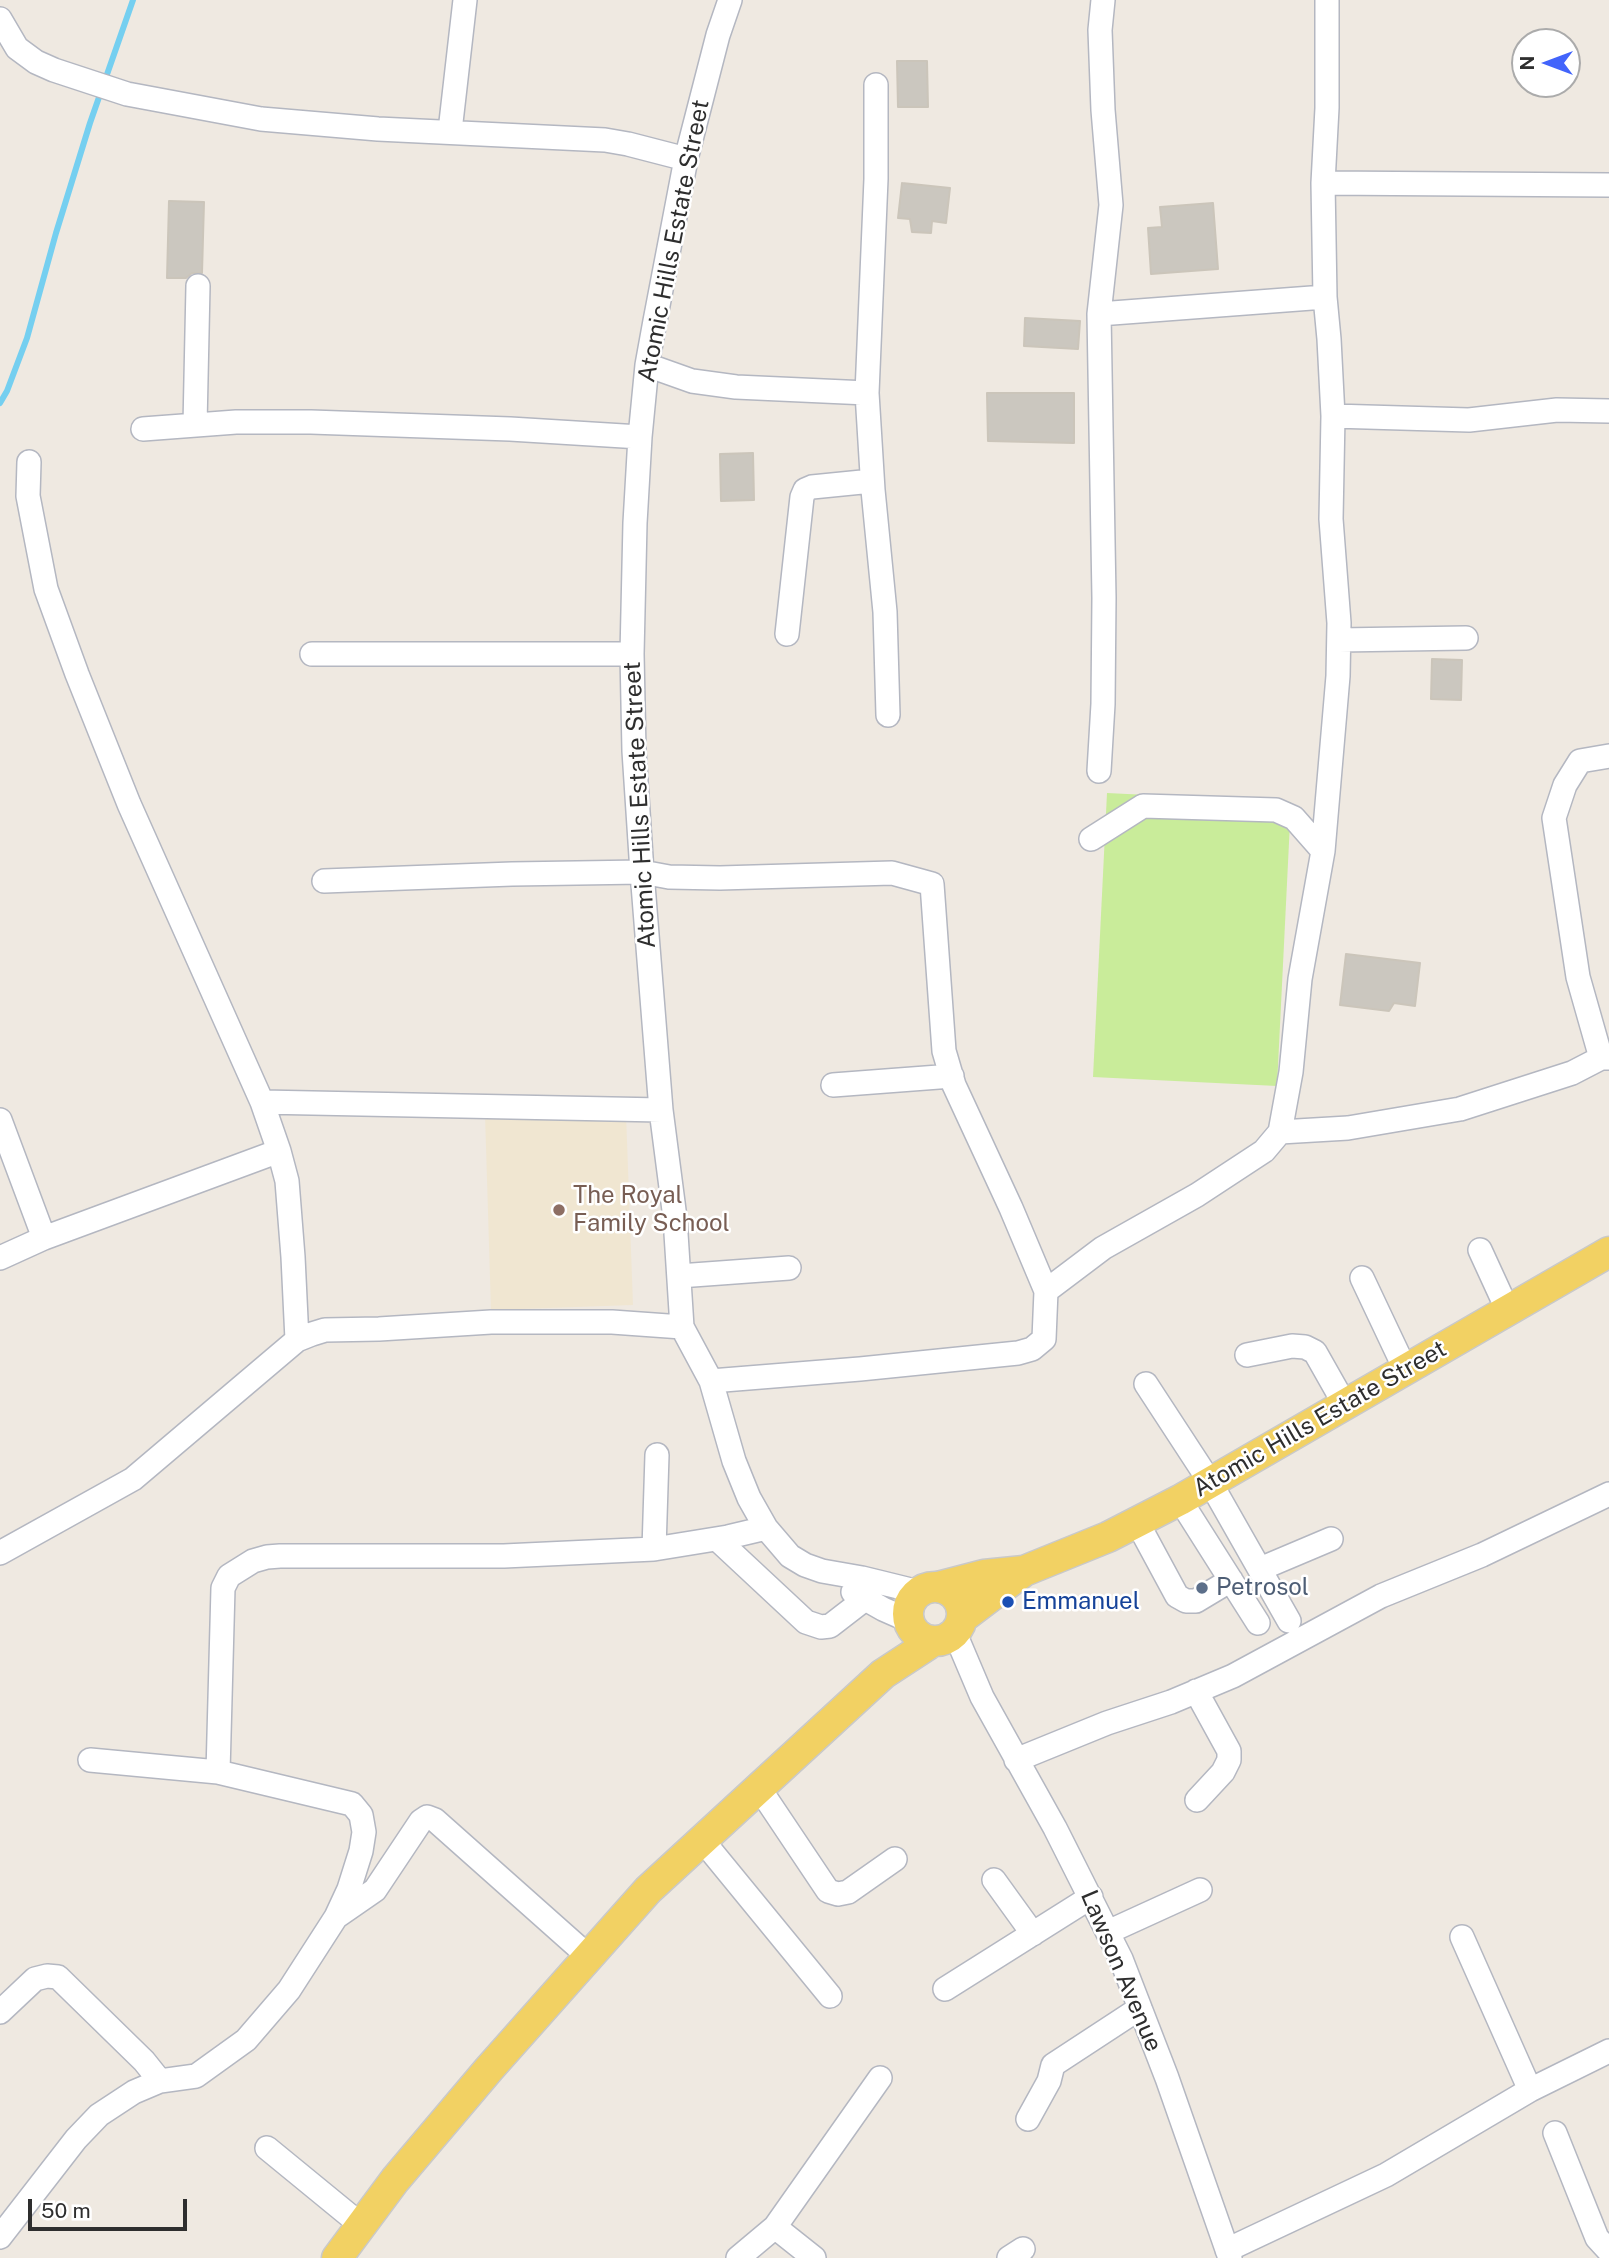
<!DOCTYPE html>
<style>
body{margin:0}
#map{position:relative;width:1609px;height:2258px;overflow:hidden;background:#efe9e1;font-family:"Public Sans",sans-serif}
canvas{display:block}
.north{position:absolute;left:1511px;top:28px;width:70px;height:70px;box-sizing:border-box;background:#fff;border:2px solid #ababab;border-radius:50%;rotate:270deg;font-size:19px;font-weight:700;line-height:28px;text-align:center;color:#2e2e2e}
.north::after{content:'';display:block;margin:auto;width:24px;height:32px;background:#4264fb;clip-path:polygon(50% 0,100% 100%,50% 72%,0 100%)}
.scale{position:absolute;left:28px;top:2199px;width:159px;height:32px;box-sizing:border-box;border:4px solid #2e2e2e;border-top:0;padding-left:9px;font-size:21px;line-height:24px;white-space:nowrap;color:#2e2e2e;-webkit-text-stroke:5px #fff;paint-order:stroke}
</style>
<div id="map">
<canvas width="1609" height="2258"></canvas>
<div class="north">N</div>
<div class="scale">50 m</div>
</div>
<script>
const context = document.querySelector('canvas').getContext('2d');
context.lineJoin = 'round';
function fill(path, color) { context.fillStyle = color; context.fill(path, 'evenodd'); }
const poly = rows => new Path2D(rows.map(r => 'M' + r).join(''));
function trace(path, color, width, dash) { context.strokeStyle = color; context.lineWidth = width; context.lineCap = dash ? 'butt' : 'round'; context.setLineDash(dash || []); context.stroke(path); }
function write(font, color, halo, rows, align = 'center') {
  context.font = font + ' "Public Sans",sans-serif'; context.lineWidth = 5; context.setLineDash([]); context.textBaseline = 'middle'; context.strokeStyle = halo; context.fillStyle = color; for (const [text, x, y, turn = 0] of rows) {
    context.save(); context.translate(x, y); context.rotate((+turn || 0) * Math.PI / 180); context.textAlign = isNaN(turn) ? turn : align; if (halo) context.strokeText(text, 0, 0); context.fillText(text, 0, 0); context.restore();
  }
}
fill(poly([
 [485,1114,626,1114,633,1305,491,1310]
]), '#f0e6d1');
fill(poly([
 [1107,793,1291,802,1277,1086,1093,1077]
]), '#c9ec9a');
trace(poly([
 [0,403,7,391,27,338,56,233,90,123,133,0]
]), '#75cff0', 6);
const building = poly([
 [897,61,927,61,928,107,898,107,897,61],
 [902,183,950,188,946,223,932,221,931,233,912,232,910,219,898,218,902,183],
 [169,201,204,202,202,273,192,273,186,278,167,278,169,201],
 [1213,203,1218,269,1151,274,1148,228,1162,227,1160,207,1213,203],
 [1025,318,1080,321,1078,349,1024,346,1025,318],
 [987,393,1074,393,1074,443,988,441,987,393],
 [753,453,754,500,721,501,720,454,753,453],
 [1432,659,1462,660,1461,700,1431,699,1432,659],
 [1346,954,1420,963,1415,1006,1394,1003,1389,1011,1340,1005,1346,954]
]);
fill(building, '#cbc7bf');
trace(building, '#cbc5ba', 2);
const minor = poly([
 [730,0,718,35,686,159,655,321,647,365,640,437,635,523,632,654,634,751,642,872,661,1110,675,1218,682,1327,711,1381,734,1461,749,1498,766,1528,790,1556,805,1565,822,1571,862,1578,919,1592],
 [0,19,17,48,36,62,54,70,127,94,261,119,378,129,605,140,628,144,686,159],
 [876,85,876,179,867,393,873,490,885,612,888,715],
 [450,131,465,0],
 [1323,183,1609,185],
 [1099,314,1325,297],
 [647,365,692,381,736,387,867,393],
 [1333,416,1469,420,1557,410,1609,411],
 [195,425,198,286],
 [143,429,236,422,311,422,510,429,640,437],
 [29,462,28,496,46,589,77,674,129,804,262,1102,279,1151,287,1181,293,1257,297,1340],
 [787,634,802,497,805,490,812,487,872,481],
 [1339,640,1466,638],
 [312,654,632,654],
 [1099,771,1103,704,1104,598,1099,314,1111,205,1103,110,1100,30,1103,0],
 [1091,839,1143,806,1276,810,1294,818,1323,851],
 [324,881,512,874,642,872,669,877,720,878,892,873,932,884,944,1051,954,1085,1011,1208,1046,1291],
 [1601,1058,1578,977,1554,818,1565,785,1580,761,1609,756],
 [833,1085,952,1076],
 [262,1102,661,1110],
 [0,1120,44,1238],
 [1280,1132,1348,1128,1460,1109,1572,1073,1601,1058,1609,1058],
 [1480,1250,1508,1311],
 [0,1258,44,1238,279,1151],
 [679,1276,789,1268],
 [1362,1278,1405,1369],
 [1247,1355,1292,1346,1305,1347,1315,1352,1345,1405],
 [711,1381,860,1369,1018,1353,1032,1349,1044,1339,1046,1291,1103,1248,1197,1195,1264,1151,1280,1132,1291,1072,1300,979,1323,851,1338,676,1339,623,1331,519,1333,416,1329,339,1325,297,1323,183,1327,108,1327,0],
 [1146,1384,1210,1482,1289,1621],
 [1180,1500,1258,1623],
 [1137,1522,1177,1596,1186,1601,1196,1601,1231,1580],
 [717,1539,806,1622,821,1627,830,1626,865,1599],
 [654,1549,657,1455],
 [0,1553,133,1479,297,1340,312,1334,325,1330,379,1329,491,1322,612,1322,682,1327],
 [1260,1569,1331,1539],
 [853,1592,883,1609,908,1620],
 [954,1631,982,1697,1055,1828,1121,1959,1167,2078,1230,2258],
 [1196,1691,1229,1751,1229,1760,1223,1772,1197,1800],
 [1016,1760,1107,1723,1171,1702,1233,1676,1381,1596,1482,1555,1609,1494],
 [218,1772,223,1588,229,1576,253,1561,267,1557,280,1556,504,1556,654,1549,728,1537,766,1528],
 [759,1788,828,1891,838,1894,848,1892,895,1859],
 [703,1841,830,1996],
 [994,1880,1033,1934],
 [336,1917,375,1890,421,1821,427,1817,435,1820,588,1956],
 [1108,1932,1200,1890],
 [1462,1937,1530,2090],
 [945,1989,1091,1897],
 [0,2012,35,1979,47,1976,58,1977,144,2061,160,2081],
 [1028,2119,1049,2081,1053,2065,1140,2008],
 [1555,2133,1597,2238,1609,2251],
 [267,2148,361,2225],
 [775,2227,814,2258],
 [0,2237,76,2139,99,2115,134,2092,160,2081,196,2076,246,2040,289,1990,336,1917,349,1889,361,1851,364,1832,361,1815,352,1804,218,1772,90,1760],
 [1227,2250,1386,2175,1530,2090,1609,2051],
 [738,2258,775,2227,880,2078],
 [1009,2258,1023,2249]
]);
const major = poly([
 '908 1614a27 27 0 1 1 54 0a27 27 0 1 1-54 0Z',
 [938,1587,984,1575,1024,1571,1108,1537,1180,1500,1609,1252],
 [962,1618,1024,1571],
 [337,2258,395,2180,489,2069,648,1890,883,1674,932,1642]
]);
trace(minor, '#b4b7c1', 26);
trace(major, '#c9c9c9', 33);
trace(minor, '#fff', 23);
trace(major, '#f2d163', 30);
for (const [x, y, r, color] of [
 [559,1210,7,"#8d6e63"],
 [1202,1588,7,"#5c6f8a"],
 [1008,1602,7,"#1a4fb4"]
]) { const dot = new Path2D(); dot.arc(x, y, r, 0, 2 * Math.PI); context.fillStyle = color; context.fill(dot); trace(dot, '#fff', 2.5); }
write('24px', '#2e2e2e', '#fff', [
 ["Atomic Hills Estate Street",674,241,-79],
 ["Atomic Hills Estate Street",640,805,-93],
 ["Atomic Hills Estate Street",1320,1419,-30],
 ["Lawson Avenue",1121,1971,67]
]);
write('24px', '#785e54', '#fff', [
 ["The Royal",573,1196],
 ["Family School",573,1224]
], 'left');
write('24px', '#4e5e75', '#fff', [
 ["Petrosol",1216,1588]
], 'left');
write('24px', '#164399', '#fff', [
 ["Emmanuel",1022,1602]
], 'left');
</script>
